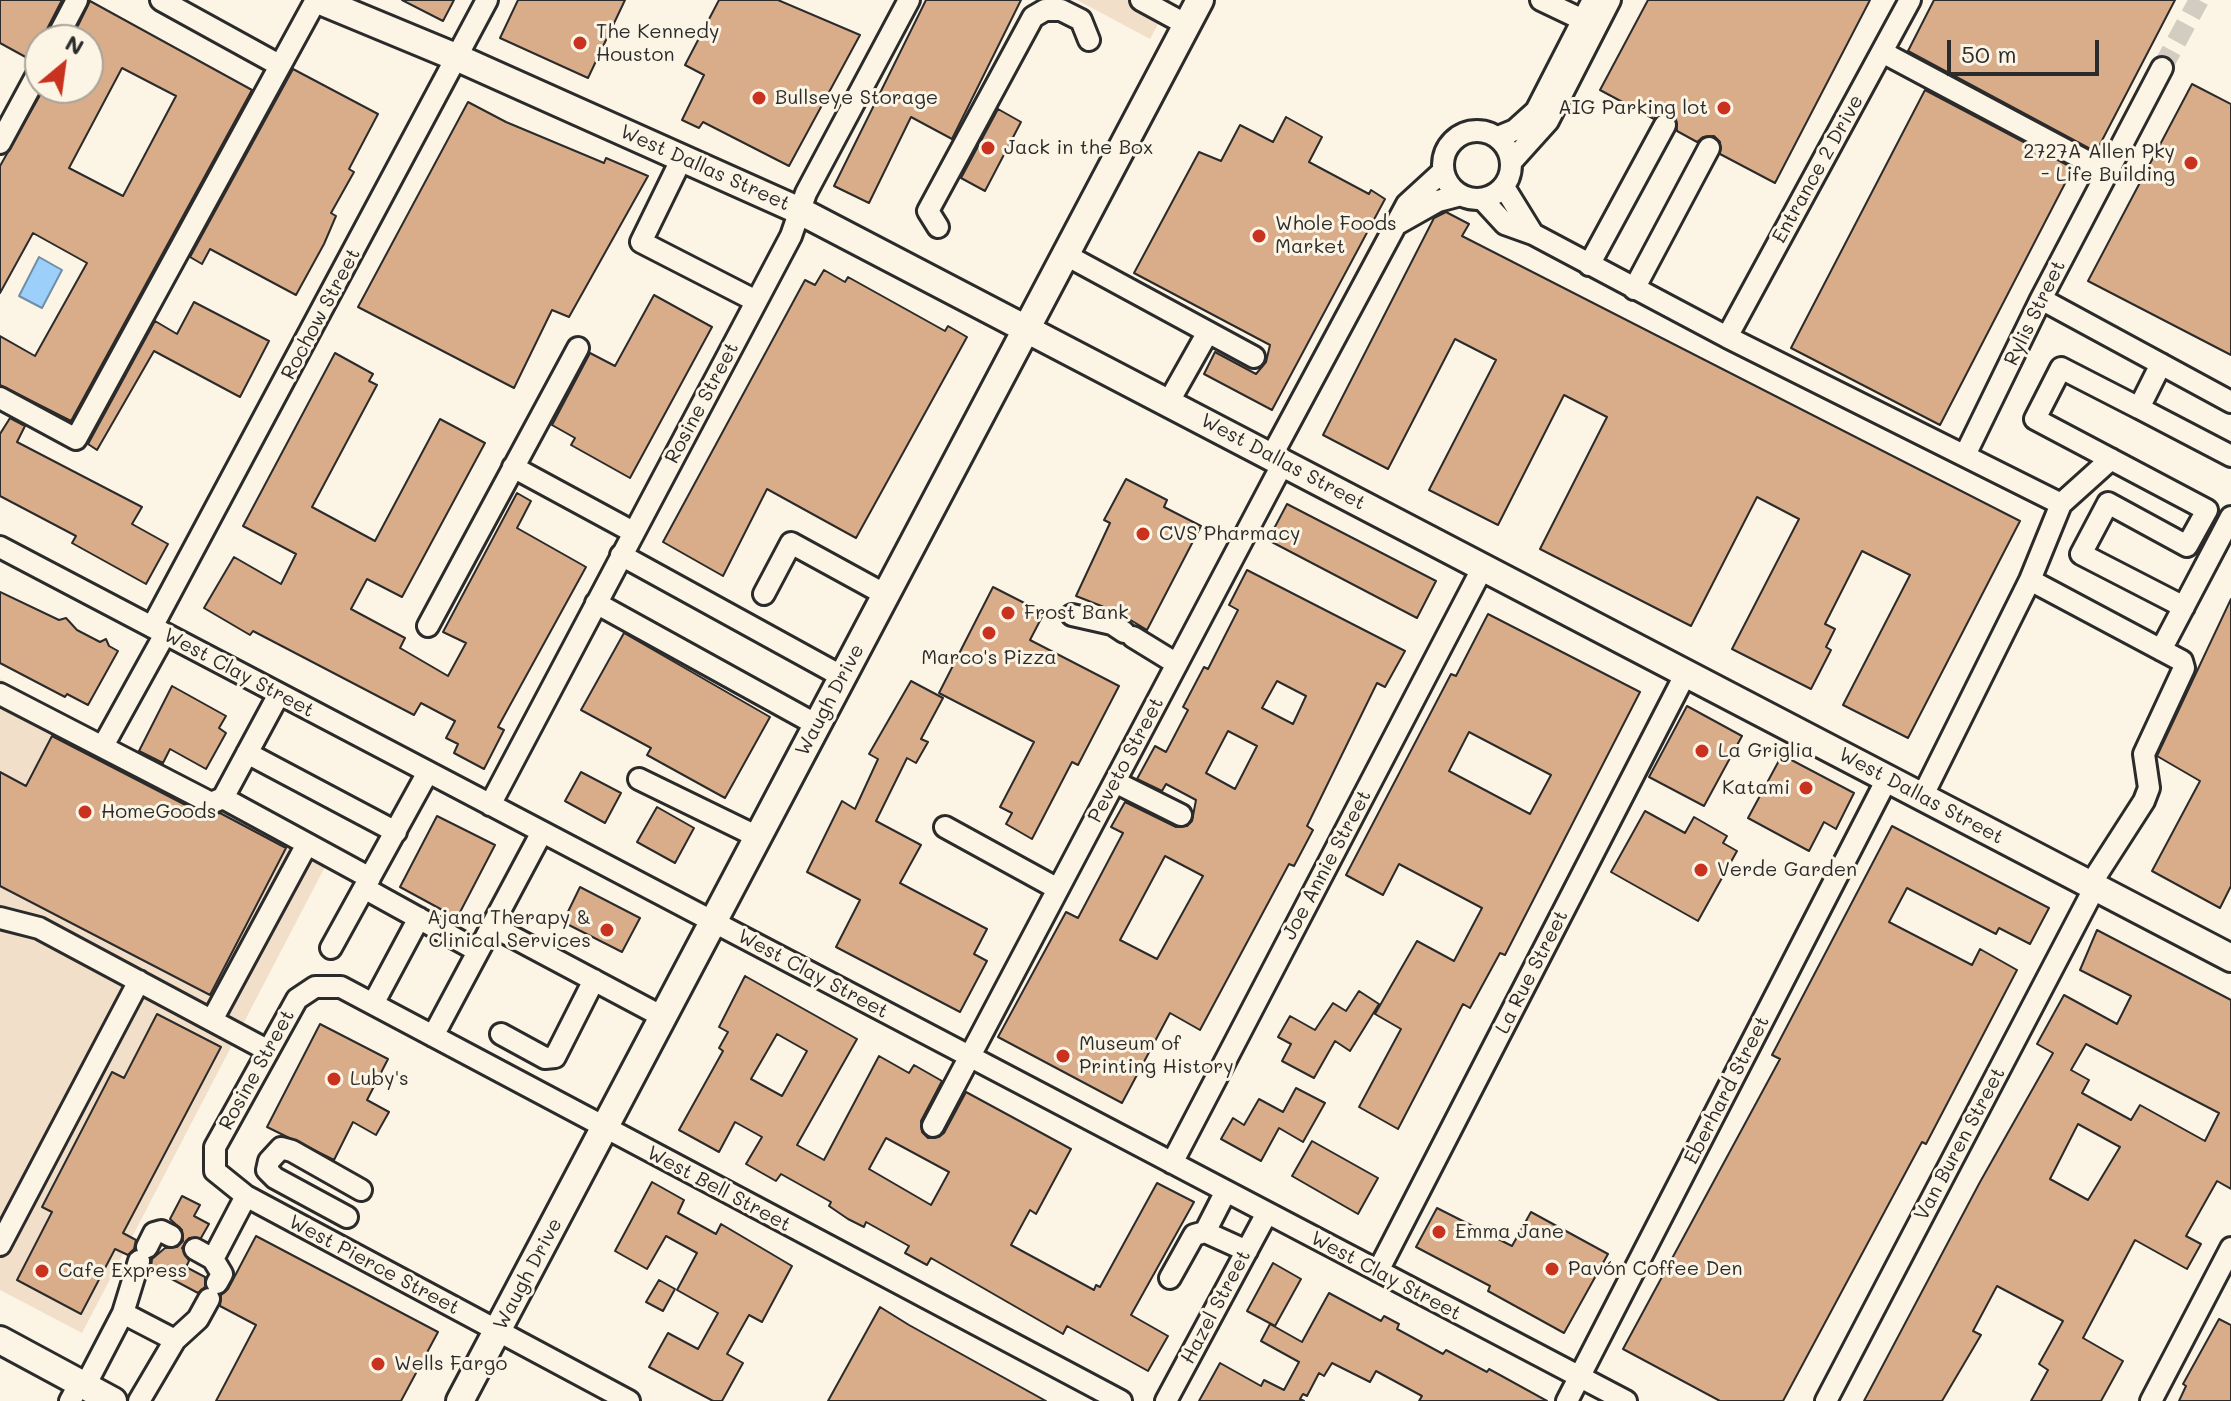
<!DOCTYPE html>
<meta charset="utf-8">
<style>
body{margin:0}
#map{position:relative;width:2231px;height:1401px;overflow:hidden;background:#fcf5e5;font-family:Mali,sans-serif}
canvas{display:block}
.north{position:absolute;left:24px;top:24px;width:80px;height:80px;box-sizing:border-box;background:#fcf5e5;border:2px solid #a8a49b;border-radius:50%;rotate:29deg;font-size:22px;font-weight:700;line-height:32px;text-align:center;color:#2b2b2b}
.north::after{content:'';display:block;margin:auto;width:28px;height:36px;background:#c8321e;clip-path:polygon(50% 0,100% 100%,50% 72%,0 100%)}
.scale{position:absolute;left:1947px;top:40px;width:152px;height:36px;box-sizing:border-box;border:4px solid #2b2b2b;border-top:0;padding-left:10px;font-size:24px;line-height:28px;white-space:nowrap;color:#2b2b2b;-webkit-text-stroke:6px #fcf5e5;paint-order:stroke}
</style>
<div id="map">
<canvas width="2231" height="1401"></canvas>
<div class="north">N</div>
<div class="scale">50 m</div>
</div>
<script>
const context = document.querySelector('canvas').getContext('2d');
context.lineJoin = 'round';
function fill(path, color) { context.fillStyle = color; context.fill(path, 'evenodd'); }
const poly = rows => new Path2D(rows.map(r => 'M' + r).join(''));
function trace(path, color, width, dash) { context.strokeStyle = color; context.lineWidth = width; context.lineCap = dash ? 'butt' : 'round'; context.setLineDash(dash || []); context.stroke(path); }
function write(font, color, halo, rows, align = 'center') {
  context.font = font + ' Mali,sans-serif'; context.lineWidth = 6; context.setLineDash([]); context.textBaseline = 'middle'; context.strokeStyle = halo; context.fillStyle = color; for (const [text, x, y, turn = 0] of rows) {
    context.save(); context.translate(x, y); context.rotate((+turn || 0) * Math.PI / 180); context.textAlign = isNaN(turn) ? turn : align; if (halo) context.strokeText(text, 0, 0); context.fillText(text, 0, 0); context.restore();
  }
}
fill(poly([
 [1077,0,1171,0,1150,39],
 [0,679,328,861,82,1333,0,1290]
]), '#f2dfca');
const water = poly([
 [39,257,62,270,42,308,19,296,39,257]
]);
fill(water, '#9cd0fa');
trace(water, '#6f8ea7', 2);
const building = poly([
 [0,0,62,0,31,60,0,43,0,0],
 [402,0,454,0,443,21,402,0],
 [518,0,625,0,588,78,500,38,518,0],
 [719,0,778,0,860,35,789,166,703,122,699,128,682,120,704,75,685,65,719,0],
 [926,0,1021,0,952,139,911,117,869,203,834,186,926,0],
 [1648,0,1870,0,1775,183,1720,154,1720,142,1714,136,1703,137,1697,142,1677,131,1676,119,1670,113,1659,114,1654,119,1600,90,1648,0],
 [1934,0,2175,0,2096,152,1908,51,1934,0],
 [90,1,252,90,71,421,0,385,0,336,35,356,87,263,33,233,0,293,0,166,44,88,88,88,88,40,71,40,90,1],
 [122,68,176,96,123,196,69,168,122,68],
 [293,69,378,114,349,169,354,172,331,213,336,216,324,244,296,295,210,249,202,264,190,257,293,69],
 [2192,84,2231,104,2231,355,2088,281,2192,84],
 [1925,90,2073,168,1940,425,1791,348,1925,90],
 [468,102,506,122,604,163,606,158,648,176,569,317,552,310,514,388,358,307,468,102],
 [998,109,1021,122,985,191,961,178,998,109],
 [1286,117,1322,137,1309,162,1369,194,1371,190,1385,199,1272,410,1204,374,1215,352,1256,374,1266,362,1270,345,1134,273,1199,152,1221,161,1240,125,1273,142,1286,117],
 [1446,212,1469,224,1462,236,2020,521,1908,738,1843,705,1910,575,1862,551,1825,624,1835,629,1826,647,1831,650,1811,689,1732,649,1799,519,1757,497,1691,626,1540,549,1607,417,1564,395,1498,525,1429,490,1496,360,1455,339,1388,469,1323,435,1434,218,1446,212],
 [824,270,845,282,848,277,945,331,948,326,967,337,856,538,767,489,723,576,663,542,805,280,815,285,824,270],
 [654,295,712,327,630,478,571,445,575,438,552,425,590,353,615,366,654,295],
 [194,302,269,341,240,397,154,351,97,450,88,444,155,321,177,334,194,302],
 [335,353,373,374,369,381,377,385,312,507,375,541,440,419,485,443,402,597,367,579,351,609,405,638,400,648,448,676,466,643,443,632,517,493,531,501,517,528,586,567,498,727,504,730,484,769,454,753,458,744,446,738,455,721,421,703,414,715,253,631,250,635,204,608,234,557,281,584,296,554,243,526,335,353],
 [10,418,25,426,17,442,142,507,132,524,168,544,146,584,72,543,76,536,0,496,0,434,10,418],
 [1126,479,1167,500,1164,507,1201,526,1147,630,1119,613,1076,596,1110,523,1104,520,1126,479],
 [1287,504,1436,581,1417,618,1268,540,1287,504],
 [1247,570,1405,651,1385,687,1377,683,1307,826,1313,830,1294,866,1289,864,1200,1030,1170,1013,1122,1103,998,1037,1066,912,1078,918,1123,833,1111,827,1125,802,1176,827,1187,826,1192,821,1196,800,1166,784,1162,791,1137,779,1155,746,1166,752,1188,710,1183,707,1194,686,1204,667,1208,669,1238,610,1229,605,1247,570],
 [1277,681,1306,696,1293,724,1262,708,1277,681],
 [1228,731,1257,746,1235,789,1206,773,1228,731],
 [1165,856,1203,876,1157,959,1120,940,1165,856],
 [993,587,1044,613,1030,640,1119,686,1078,765,1072,762,1032,839,1006,824,1012,813,1000,807,1034,742,939,693,993,587],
 [0,592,59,620,66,618,77,630,100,642,106,639,109,646,118,651,88,705,67,694,65,697,0,663,0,592],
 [2231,599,2231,886,2220,908,2152,871,2200,781,2157,756,2231,599],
 [1488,614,1640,692,1505,955,1500,953,1470,1008,1463,1004,1398,1129,1359,1107,1401,1029,1375,1014,1417,941,1454,961,1482,908,1399,864,1383,895,1346,875,1451,674,1456,676,1488,614],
 [1469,732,1551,775,1530,814,1449,771,1469,732],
 [624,633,770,717,725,798,647,755,651,748,581,710,624,633],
 [911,681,943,698,921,739,928,742,916,763,907,758,876,821,921,845,900,883,987,929,974,954,987,961,960,1012,836,947,860,900,807,872,842,801,855,809,878,759,869,754,911,681],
 [172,686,226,716,219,728,226,733,206,769,170,749,163,763,139,751,172,686],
 [1687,706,1742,736,1704,806,1649,777,1687,706],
 [52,736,205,815,220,813,286,848,210,995,0,886,0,772,26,786,52,736],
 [1782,755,1854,793,1836,829,1824,822,1809,851,1748,818,1782,755],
 [581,772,621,793,605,823,565,801,581,772],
 [657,807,694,828,675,863,637,842,657,807],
 [1645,811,1685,833,1694,817,1727,836,1723,843,1737,851,1698,921,1611,872,1645,811],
 [437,816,495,845,457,918,400,887,437,816],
 [1892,826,2049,908,2030,944,1999,928,1996,934,1907,888,1889,922,1972,965,1980,949,2017,970,1926,1144,1922,1142,1783,1401,1720,1401,1623,1349,1780,1059,1772,1055,1892,826],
 [580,887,640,918,622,952,563,922,580,887],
 [2097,930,2231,1000,2231,1189,2217,1181,2186,1236,2201,1244,2187,1269,2135,1240,2083,1338,2123,1361,2101,1401,2031,1401,2048,1370,2039,1364,2063,1321,1997,1286,1973,1331,1981,1335,1942,1401,1864,1401,1980,1182,2053,1053,2037,1044,2064,995,2117,1024,2131,996,2080,970,2097,930],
 [2086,1044,2219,1113,2205,1141,2140,1105,2131,1120,2082,1093,2089,1080,2071,1070,2086,1044],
 [2078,1124,2120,1147,2088,1200,2050,1179,2078,1124],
 [745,976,857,1039,797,1145,824,1160,879,1056,909,1073,914,1065,942,1081,921,1121,922,1132,928,1138,939,1137,944,1133,966,1092,1071,1149,1036,1214,1030,1210,1011,1245,1094,1290,1096,1285,1100,1287,1157,1183,1194,1202,1131,1315,1168,1336,1148,1371,1067,1326,1063,1334,931,1258,927,1265,905,1253,909,1246,866,1222,864,1227,848,1219,829,1206,831,1202,781,1174,776,1181,746,1164,762,1137,735,1122,719,1152,679,1130,723,1051,719,1048,728,1032,719,1027,745,976],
 [777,1034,807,1051,782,1096,751,1079,777,1034],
 [886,1138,949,1172,931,1205,869,1169,886,1138],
 [1359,991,1379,1004,1350,1051,1335,1041,1314,1078,1282,1061,1291,1044,1278,1037,1290,1016,1315,1030,1333,1003,1346,1011,1359,991],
 [157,1014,221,1047,123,1233,136,1240,134,1249,128,1255,115,1249,81,1314,17,1280,52,1212,42,1207,112,1072,124,1078,157,1014],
 [320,1024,388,1059,367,1100,389,1112,376,1135,353,1122,334,1160,267,1127,320,1024],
 [1296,1088,1325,1103,1303,1142,1279,1128,1261,1161,1221,1139,1233,1118,1244,1125,1259,1099,1283,1112,1296,1088],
 [1312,1141,1378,1178,1358,1214,1292,1176,1312,1141],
 [652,1182,684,1200,678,1213,716,1234,721,1224,792,1266,762,1322,749,1315,727,1354,743,1363,722,1401,713,1401,649,1367,668,1333,698,1349,718,1313,677,1290,697,1253,666,1236,647,1269,615,1251,652,1182],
 [182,1196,200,1205,194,1216,209,1224,201,1238,189,1238,182,1248,189,1261,186,1267,205,1277,205,1287,198,1293,151,1268,152,1259,165,1248,177,1247,183,1241,182,1230,170,1219,182,1196],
 [1437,1208,1512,1246,1531,1212,1608,1254,1564,1333,1488,1291,1490,1286,1416,1247,1437,1208],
 [256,1236,438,1332,401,1401,216,1401,256,1325,220,1306,221,1295,228,1289,256,1236],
 [1273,1263,1301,1279,1275,1326,1247,1311,1273,1263],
 [659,1280,675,1289,663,1311,646,1302,659,1280],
 [1329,1293,1381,1321,1384,1316,1399,1324,1397,1329,1443,1354,1446,1350,1487,1372,1489,1369,1547,1401,1419,1401,1422,1396,1376,1371,1370,1382,1332,1363,1324,1376,1319,1373,1307,1396,1303,1394,1300,1399,1304,1401,1199,1401,1220,1363,1261,1386,1264,1380,1284,1390,1299,1362,1261,1341,1270,1324,1302,1342,1329,1293],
 [880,1307,909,1325,1046,1401,828,1401,880,1307],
 [2219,1319,2231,1325,2231,1401,2179,1401,2186,1386,2183,1384,2219,1319]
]);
fill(building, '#d9ac8a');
trace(building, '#2b2b2b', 2);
trace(poly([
 [2162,68,2199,0]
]), '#d2cdc0', 20, [20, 10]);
const minor = poly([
 [161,0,279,65],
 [1141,0,1187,25],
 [1541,0,1583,20],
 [56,40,77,0],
 [1882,52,2107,172],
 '1443 165a34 34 0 1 1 68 0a34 34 0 1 1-68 0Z',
 [1498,137,1515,130,1536,111,1593,0],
 [0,143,40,69],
 [682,158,641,242,756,301],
 [1512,161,1548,121,1610,0],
 [1504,187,1533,234],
 [1482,199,1505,224,1533,234,1727,337,2061,504,2030,580,1922,797],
 [1399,223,1438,201,1461,195],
 [938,227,928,211,1033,17,1045,10,1061,10,1081,20,1089,40],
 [1066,255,1254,357],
 [1589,265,1665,125],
 [1634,289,1709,148],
 [2041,299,2231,402],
 [1727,337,1910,0],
 [2161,364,2139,408,2231,456],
 [0,398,76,439,316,0],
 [1168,403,1208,332],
 [2139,408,2061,368,2035,419,2207,510,2187,546,2108,503,2081,554,2184,607],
 [1965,455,2041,299,2162,68],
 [1271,457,1407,204,1443,171],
 [513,467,633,532],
 [2061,504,2111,459],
 [0,547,1626,1401],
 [621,555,843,677],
 [2030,580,2182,661,2184,668,2144,754,2149,788,2144,801,2090,885],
 [764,594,791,543,886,595],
 [596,603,817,725],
 [1072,615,1112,624,1124,632],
 [428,626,578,348],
 [152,627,487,0],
 [1133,637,1177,664],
 [2161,650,2231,517],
 [0,694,211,803,223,798,370,878],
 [103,746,165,634],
 [247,753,396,832],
 [639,779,758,837],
 [1115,782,1181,815],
 [223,798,279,694],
 [490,805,791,236,806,193,909,0],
 [945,827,1058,889],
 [364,888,478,951],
 [0,918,39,928,267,1050],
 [492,926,663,1017],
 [331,948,428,772],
 [373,1004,419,918],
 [212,1020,307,844],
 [501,1034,545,1058,555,1057,594,980],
 [433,1036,542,832],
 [933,1126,1283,463],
 [1172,1163,1483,567],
 [347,1217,275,1178,267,1170,269,1161,281,1148,292,1151,361,1190],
 [1205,1232,1247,1251],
 [0,1245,139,981],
 [147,1247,154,1233,161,1231,171,1236],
 [195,1249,213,1259,222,1274,217,1283],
 [213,1259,246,1196],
 [1378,1271,1686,673],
 [1170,1278,1194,1235,1205,1232,1226,1191],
 [123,1313,175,1340],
 [85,1386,123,1313,139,1261],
 [70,1401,80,1383],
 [139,1401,175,1340,198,1319,209,1299],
 [629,1401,246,1196,215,1171,215,1147,297,999,315,987,341,987,1121,1401],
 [1166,1401,1267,1213],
 [1567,1401,1887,779],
 [1826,1401,2095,887],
 [2151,1401,2231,1248]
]);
const major = poly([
 [318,0,458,58,800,211,2231,958],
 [0,1340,113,1401],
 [460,1401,1200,0]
]);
trace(minor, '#2b2b2b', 26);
trace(major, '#2b2b2b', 32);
trace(minor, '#fcf5e5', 20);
trace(major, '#fcf5e5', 26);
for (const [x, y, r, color] of [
 [580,43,8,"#c8321e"],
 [759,98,8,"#c8321e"],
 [1724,108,8,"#c8321e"],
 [988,148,8,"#c8321e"],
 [2191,163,8,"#c8321e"],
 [1259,236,8,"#c8321e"],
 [1143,534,8,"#c8321e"],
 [1008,613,8,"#c8321e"],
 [989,633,8,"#c8321e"],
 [1702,751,8,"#c8321e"],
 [1806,788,8,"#c8321e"],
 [85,812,8,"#c8321e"],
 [1701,870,8,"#c8321e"],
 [607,930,8,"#c8321e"],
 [1063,1056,8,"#c8321e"],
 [334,1079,8,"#c8321e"],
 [1439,1232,8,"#c8321e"],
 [1552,1269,8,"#c8321e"],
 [42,1271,8,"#c8321e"],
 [378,1364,8,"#c8321e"]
]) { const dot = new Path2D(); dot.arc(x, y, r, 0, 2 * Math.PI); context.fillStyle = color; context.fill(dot); trace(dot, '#fcf5e5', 3); }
write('20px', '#2b2b2b', '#fcf5e5', [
 ["The Kennedy",596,32],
 ["Houston",596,55],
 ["Bullseye Storage",775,98],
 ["AIG Parking lot",1708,108,"right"],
 ["Jack in the Box",1004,148],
 ["2727A Allen Pky",2175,152,"right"],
 ["- Life Building",2175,175,"right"],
 ["Whole Foods",1275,224],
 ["Market",1275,247],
 ["CVS Pharmacy",1159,534],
 ["Frost Bank",1024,613],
 ["Marco's Pizza",989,658,"center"],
 ["La Griglia",1718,751],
 ["Katami",1790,788,"right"],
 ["HomeGoods",101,812],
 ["Verde Garden",1717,870],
 ["Ajana Therapy &",591,918,"right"],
 ["Clinical Services",591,941,"right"],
 ["Museum of",1079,1044],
 ["Printing History",1079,1067],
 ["Luby's",350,1079],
 ["Emma Jane",1455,1232],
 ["Pavón Coffee Den",1568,1269],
 ["Cafe Express",58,1271],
 ["Wells Fargo",394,1364]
], 'left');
write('20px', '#2b2b2b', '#fcf5e5', [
 ["West Dallas Street",705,168,24],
 ["Entrance 2 Drive",1818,169,-61],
 ["Rylis Street",2035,313,-64],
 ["Rochow Street",321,314,-62],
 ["Rosine Street",702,403,-62],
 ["West Dallas Street",1283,462,28],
 ["West Clay Street",239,673,28],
 ["Waugh Drive",830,700,-62],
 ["Peveto Street",1126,760,-62],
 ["West Dallas Street",1921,796,28],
 ["Joe Annie Street",1327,865,-62],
 ["La Rue Street",1532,972,-63],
 ["West Clay Street",813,974,28],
 ["Rosine Street",257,1070,-61],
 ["Eberhard Street",1727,1090,-63],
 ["Van Buren Street",1960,1144,-62],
 ["West Bell Street",719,1189,28],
 ["West Pierce Street",374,1265,28],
 ["Waugh Drive",528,1274,-62],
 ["West Clay Street",1386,1276,28],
 ["Hazel Street",1216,1307,-62]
]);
</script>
